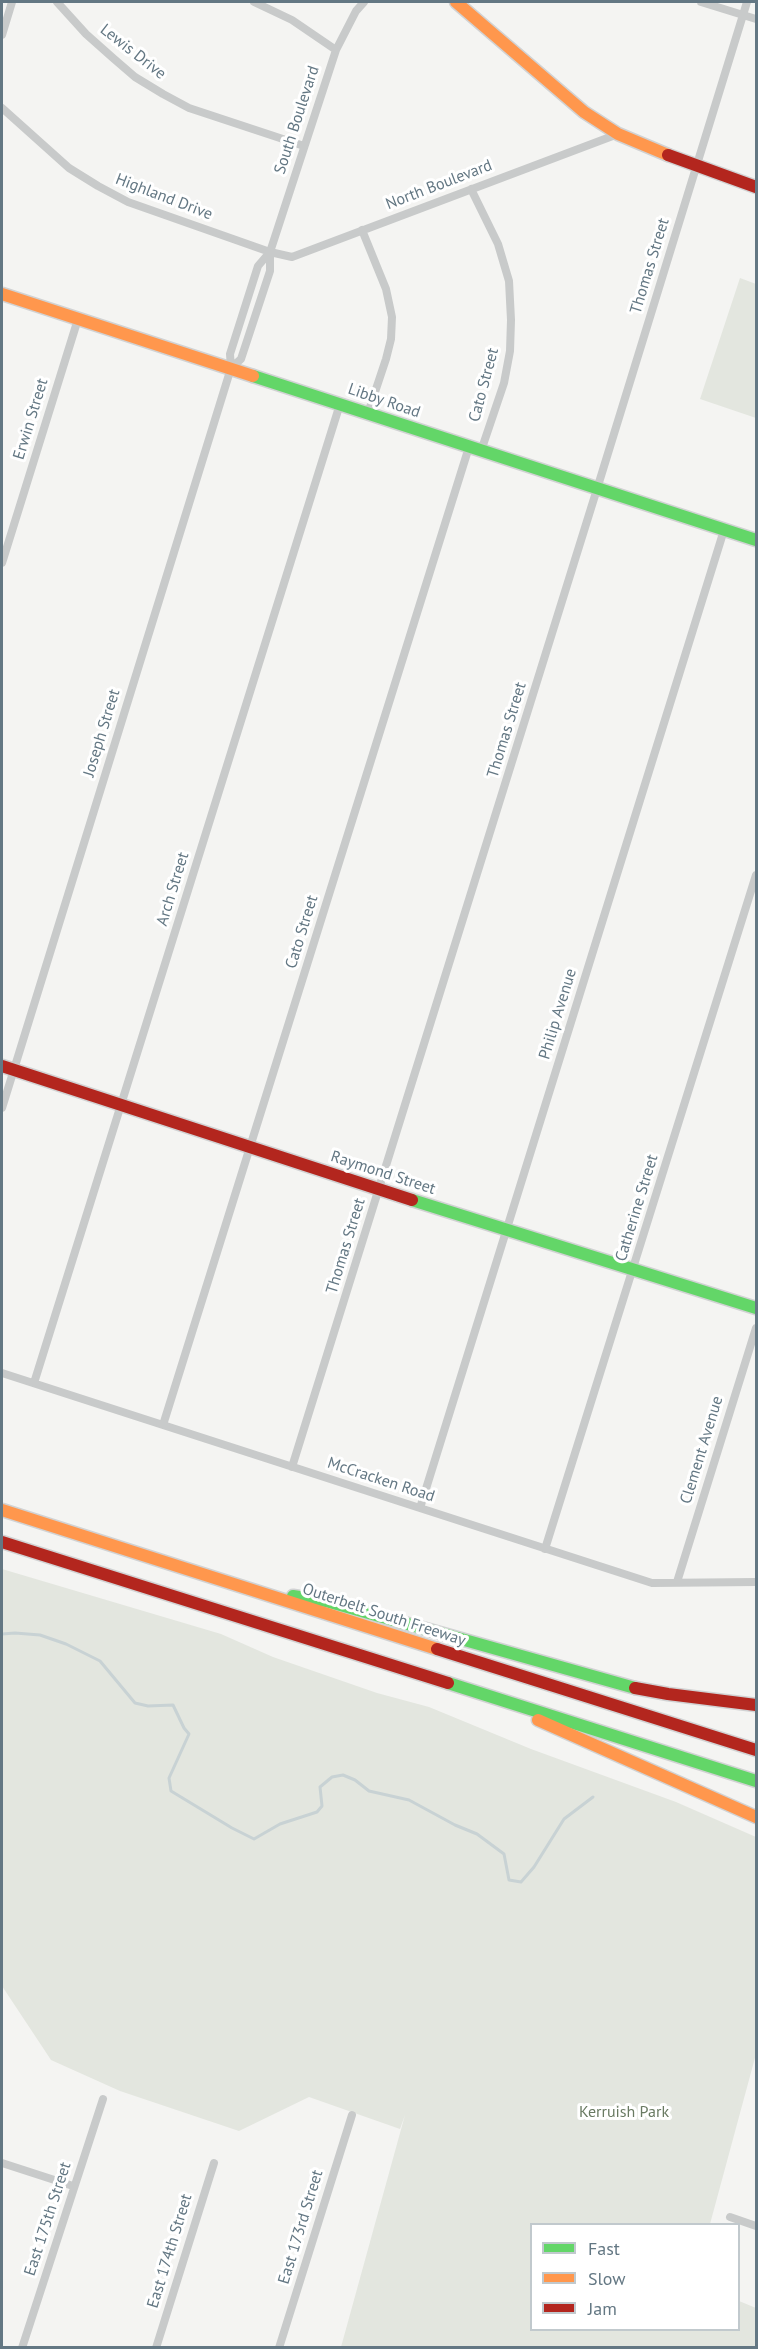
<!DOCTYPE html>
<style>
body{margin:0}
#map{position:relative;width:758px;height:2349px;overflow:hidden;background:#f4f4f2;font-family:"PT Sans",sans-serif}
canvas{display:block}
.frame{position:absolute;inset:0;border:3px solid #637783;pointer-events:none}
.legend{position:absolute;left:530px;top:2223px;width:210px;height:108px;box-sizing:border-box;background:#fff;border:2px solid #c1c9cd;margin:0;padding:8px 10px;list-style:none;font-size:18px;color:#637783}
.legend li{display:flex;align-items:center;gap:12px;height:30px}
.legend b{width:30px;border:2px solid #c1c9cd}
</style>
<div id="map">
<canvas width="758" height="2349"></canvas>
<div class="frame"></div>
<ul class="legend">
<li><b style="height:8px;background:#63d668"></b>Fast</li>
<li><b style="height:8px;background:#ff974d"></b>Slow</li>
<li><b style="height:8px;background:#b3261e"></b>Jam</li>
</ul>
</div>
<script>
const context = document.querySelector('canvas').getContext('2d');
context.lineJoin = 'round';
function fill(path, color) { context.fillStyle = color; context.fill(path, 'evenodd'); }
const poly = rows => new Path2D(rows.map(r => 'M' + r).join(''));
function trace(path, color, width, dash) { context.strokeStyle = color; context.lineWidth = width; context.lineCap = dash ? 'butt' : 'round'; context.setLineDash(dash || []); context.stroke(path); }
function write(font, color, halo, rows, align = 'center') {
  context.font = font + ' "PT Sans",sans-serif'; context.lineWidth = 6; context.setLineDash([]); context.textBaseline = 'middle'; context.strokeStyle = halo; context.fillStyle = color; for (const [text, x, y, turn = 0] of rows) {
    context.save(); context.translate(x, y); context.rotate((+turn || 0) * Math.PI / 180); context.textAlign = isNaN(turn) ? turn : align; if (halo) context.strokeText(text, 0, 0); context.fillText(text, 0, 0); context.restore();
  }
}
fill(poly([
 [740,278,756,284,756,418,700,399],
 [2,1569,221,1634,273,1657,377,1693,429,1707,531,1749,676,1802,756,1837,756,2054,710,2224,532,2224,532,2330,738,2330,739,2301,756,2308,755,2347,341,2347,405,2115,400,2129,309,2097,239,2131,120,2091,51,2060,2,1986]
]), '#e3e6df');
trace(poly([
 [2,1634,15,1633,40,1635,66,1644,100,1661,135,1703,148,1706,173,1705,184,1728,189,1734,169,1778,171,1791,232,1828,254,1839,280,1824,317,1812,322,1806,320,1787,332,1777,343,1775,355,1780,369,1791,409,1800,455,1825,477,1834,504,1854,509,1880,521,1882,534,1867,564,1819,593,1797]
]), '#c8d2d4', 3);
const fast = poly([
 [253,376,756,540],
 [412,1200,756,1308],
 [293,1596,326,1601,635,1688],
 [448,1683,756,1781]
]);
const slow = poly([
 [456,2,584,112,618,134,668,155],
 [2,294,253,376],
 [2,1510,437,1649],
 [538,1720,756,1817]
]);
const jam = poly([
 [668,155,756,187],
 [2,1066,412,1200],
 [2,1542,448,1683],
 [437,1649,756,1750],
 [635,1688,668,1694,756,1705]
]);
trace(fast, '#d1d2d3', 15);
trace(slow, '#d1d2d3', 15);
trace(jam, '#d1d2d3', 15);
trace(poly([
 [57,2,86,34,113,58,135,77,163,94,189,108,304,146],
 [254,2,292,20,336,50],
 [701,2,756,19],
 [2,35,12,2],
 [2,108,69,168,98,186,128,202,270,252,292,257,618,134],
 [471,189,498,244,509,281,511,320,510,351,504,383,481,451],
 [362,230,386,289,392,317,391,339,386,359,368,413],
 [231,368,241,359,270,271,270,252,336,50,356,11,364,2],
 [2,563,78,319],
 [2,1108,231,368,230,354,258,266,270,252],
 [2,1373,652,1583,756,1582],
 [34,1383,340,404],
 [163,1425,469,447],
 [292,1467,597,489,747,2],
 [420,1508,724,530],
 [545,1549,756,875],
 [677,1582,756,1328],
 [2,2163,73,2186],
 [730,2217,756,2226],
 [22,2348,103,2099],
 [156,2348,214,2163],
 [279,2348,352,2115]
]), '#c8caca', 8);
trace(fast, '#63d668', 12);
trace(slow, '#ff974d', 12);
trace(jam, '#b3261e', 12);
write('16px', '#637783', '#fff', [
 ["Lewis Drive",133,52,38],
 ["South Boulevard",297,120,-72],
 ["North Boulevard",439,185,-21],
 ["Highland Drive",164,197,21],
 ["Thomas Street",650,266,-73],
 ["Cato Street",484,385,-75],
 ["Libby Road",384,401,19],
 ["Erwin Street",31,419,-73],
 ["Thomas Street",507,730,-73],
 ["Joseph Street",102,733,-73],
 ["Arch Street",173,889,-73],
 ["Cato Street",302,932,-73],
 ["Philip Avenue",558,1014,-73],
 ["Raymond Street",383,1173,18],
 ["Catherine Street",637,1208,-73],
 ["Thomas Street",346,1246,-73],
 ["Clement Avenue",702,1450,-73],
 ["McCracken Road",381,1480,18],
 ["Outerbelt South Freeway",384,1615,18],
 ["East 175th Street",48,2219,-72],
 ["East 173rd Street",301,2227,-73],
 ["East 174th Street",170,2251,-73]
]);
write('16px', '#697a62', '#fff', [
 ["Kerruish Park",624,2112]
]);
</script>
